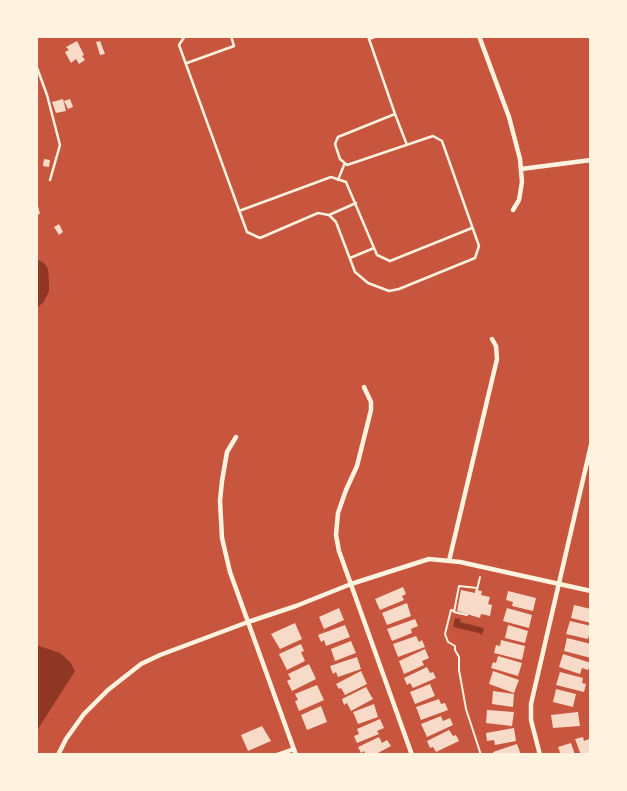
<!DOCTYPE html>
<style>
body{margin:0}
#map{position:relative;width:627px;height:791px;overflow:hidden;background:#c8553d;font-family:"Public Sans",sans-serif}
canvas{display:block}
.frame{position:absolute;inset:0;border:38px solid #fff3e0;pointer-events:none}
</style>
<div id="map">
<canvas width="627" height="791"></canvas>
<div class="frame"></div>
</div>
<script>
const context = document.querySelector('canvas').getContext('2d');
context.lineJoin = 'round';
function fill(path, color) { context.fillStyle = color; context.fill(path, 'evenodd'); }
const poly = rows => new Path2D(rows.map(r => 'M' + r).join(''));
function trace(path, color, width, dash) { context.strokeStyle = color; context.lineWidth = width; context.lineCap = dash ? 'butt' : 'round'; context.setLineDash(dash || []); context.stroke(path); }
fill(poly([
 [36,259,44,263,48,269,49,282,49,291,43,303,36,308],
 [455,618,461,619,460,622,484,628,482,635,479,633,453,627],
 [36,645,60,653,70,662,75,671,36,732]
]), '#8f3625');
fill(poly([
 [77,41,84,55,82,56,85,60,79,64,76,59,71,63,65,52,69,50,66,47],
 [100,41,105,54,100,55,96,42],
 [63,99,66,111,56,113,52,102],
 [70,99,73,107,68,109,64,101],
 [44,159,50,160,49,167,43,166],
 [36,198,40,214,36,215],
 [59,224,63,232,59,235,54,227],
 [403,587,406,594,402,596,404,600,380,610,375,599],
 [461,590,475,593,475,590,482,591,481,595,490,597,488,604,492,605,490,616,481,614,480,618,457,611],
 [508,591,536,598,533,611,512,606,513,602,506,600],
 [407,603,411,616,387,625,382,613],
 [574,605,591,609,591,623,571,618],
 [339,608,344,620,324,629,319,617],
 [507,608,532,615,529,628,503,621],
 [415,619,418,626,411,629,412,633,392,641,387,629],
 [570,621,591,626,591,635,589,635,588,639,566,634],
 [295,623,302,639,280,649,271,634],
 [345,625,350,637,326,646,324,640,321,642,318,635],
 [508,625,528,631,525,643,505,638],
 [416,636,419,642,422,640,425,647,398,657,393,644],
 [567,638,591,644,589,649,591,658,564,651],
 [501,640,525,646,522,660,494,653,496,645,500,646],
 [351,641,356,653,335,661,331,649],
 [301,644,304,651,301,652,305,661,287,670,279,654],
 [425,649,429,658,422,661,424,665,404,674,399,661],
 [563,654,591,663,588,670,582,668,580,674,559,667],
 [498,656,522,663,518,676,491,668,493,662,496,663],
 [357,657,361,669,338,677,336,672,333,674,330,666],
 [309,664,316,679,292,691,287,681,291,679,288,674],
 [427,667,430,673,433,672,436,678,413,688,410,683,407,685,404,678],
 [361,671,367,684,345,695,341,688,339,689,336,684],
 [493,671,519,680,514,693,489,684],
 [560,672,583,678,582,683,586,684,584,692,556,685],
 [430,684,435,696,415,704,410,692],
 [317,685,324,700,299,711,295,701,298,700,295,694],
 [366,687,373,699,351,711,347,703,344,705,342,699],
 [556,689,576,694,573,707,553,702],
 [493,691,514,694,513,707,492,704],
 [439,699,441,704,445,703,448,710,421,720,416,707],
 [374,704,378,717,358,724,353,712],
 [321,706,327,722,307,730,301,715],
 [487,710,514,712,512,726,486,723],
 [578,712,580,726,553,728,551,715],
 [441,716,443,721,450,718,453,725,427,737,421,724],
 [380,719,384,728,377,731,379,734,357,743,354,736,359,734,357,729],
 [262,726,271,741,248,751,241,735],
 [514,728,516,741,495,745,494,740,487,741,486,733],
 [449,730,453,736,456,735,459,741,436,752,433,747,430,748,427,741],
 [379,737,382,743,387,740,391,746,374,755,366,755,364,751,361,753,358,747],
 [583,737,584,741,589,739,591,755,581,755,575,739],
 [571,743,575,755,561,755,558,747],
 [517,744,521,755,494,755,493,752]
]), '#f7dbc8');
trace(poly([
 [477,590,480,577],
 [454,611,451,610,445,634,448,642,455,646,455,650,459,657,459,670,466,709,481,755],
 [467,615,454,612,459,586,477,588]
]), '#fff3e0', 2);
trace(poly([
 [185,36,179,45,247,232,260,238,318,213,329,215,336,222,355,272,368,283,389,291,399,289,475,258,479,246,442,141,433,136,347,165,340,159,335,144,338,137,395,114,368,36],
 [369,39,377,36],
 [187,63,234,46,231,36],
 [36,65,47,95,60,145,50,180],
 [395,114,407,145],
 [338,180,344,165],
 [239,211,331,177,346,182,377,255,390,261,472,228],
 [329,215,356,203],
 [350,258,374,248]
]), '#fff3e0', 2.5);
trace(poly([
 [479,36,509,117,520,159,522,182,519,200,513,210],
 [521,169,591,160],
 [364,387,371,402,371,410,357,466,346,490,338,513,336,535,339,551,412,755],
 [236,437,227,452,222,481,220,501,222,538,230,572,296,755],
 [449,561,497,359,496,346,492,339],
 [58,755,66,739,84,714,108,690,141,664,160,655,248,622,296,606,351,584,429,559,460,562,591,591],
 [277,755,294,749],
 [540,755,531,720,531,704,591,445]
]), '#fff3e0', 4.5);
</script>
